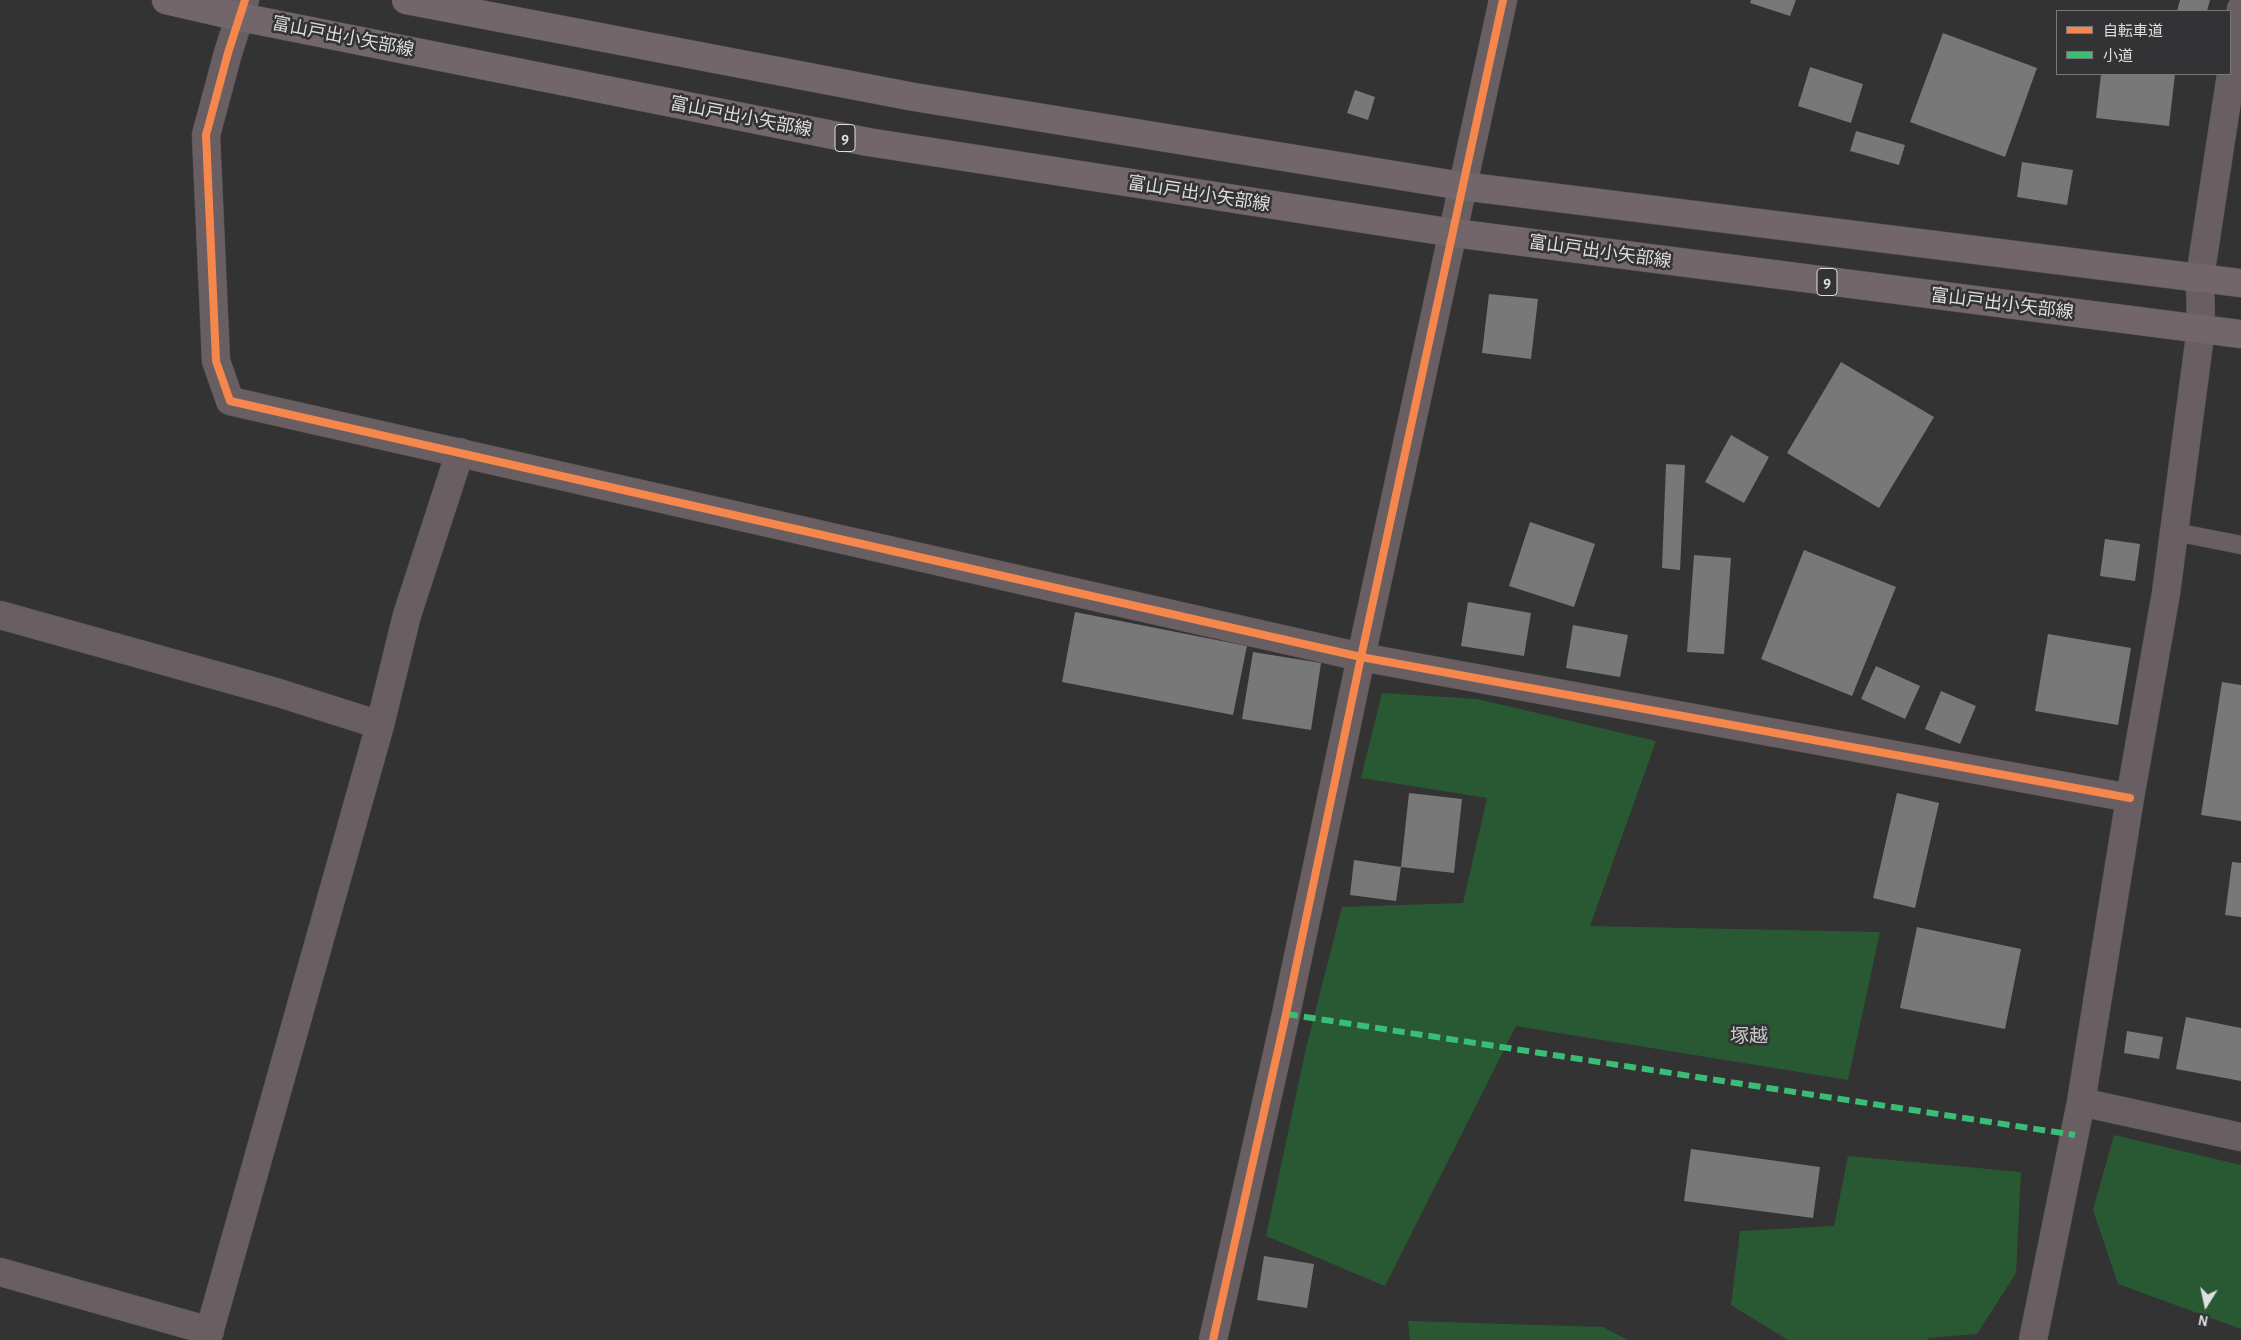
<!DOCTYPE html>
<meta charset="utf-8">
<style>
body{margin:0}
#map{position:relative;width:2241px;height:1340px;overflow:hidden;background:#333;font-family:"Alegreya Sans","Noto Sans JP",sans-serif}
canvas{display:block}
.legend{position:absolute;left:2056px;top:10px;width:175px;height:65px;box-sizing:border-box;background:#333234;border:1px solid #787779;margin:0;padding:6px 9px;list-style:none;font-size:15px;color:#dfdfe0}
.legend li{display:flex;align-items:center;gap:10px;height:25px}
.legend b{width:25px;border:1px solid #787779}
.north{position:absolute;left:2181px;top:1280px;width:50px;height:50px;-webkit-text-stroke:4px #333234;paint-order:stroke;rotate:190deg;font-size:14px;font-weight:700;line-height:20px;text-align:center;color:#dfdfe0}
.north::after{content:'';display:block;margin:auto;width:18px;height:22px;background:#dfdfe0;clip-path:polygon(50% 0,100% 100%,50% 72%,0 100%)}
</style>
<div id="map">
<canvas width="2241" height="1340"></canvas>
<ul class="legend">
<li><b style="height:6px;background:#f5874c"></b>自転車道</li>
<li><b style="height:6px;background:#3abd76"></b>小道</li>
</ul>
<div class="north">N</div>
</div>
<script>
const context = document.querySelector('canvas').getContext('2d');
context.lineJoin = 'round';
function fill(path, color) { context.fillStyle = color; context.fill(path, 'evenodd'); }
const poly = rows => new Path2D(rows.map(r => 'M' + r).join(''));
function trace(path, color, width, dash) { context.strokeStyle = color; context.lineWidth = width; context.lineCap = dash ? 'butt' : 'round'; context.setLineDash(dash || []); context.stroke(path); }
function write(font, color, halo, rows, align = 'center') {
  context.font = font + ' "Alegreya Sans","Noto Sans JP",sans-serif'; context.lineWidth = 5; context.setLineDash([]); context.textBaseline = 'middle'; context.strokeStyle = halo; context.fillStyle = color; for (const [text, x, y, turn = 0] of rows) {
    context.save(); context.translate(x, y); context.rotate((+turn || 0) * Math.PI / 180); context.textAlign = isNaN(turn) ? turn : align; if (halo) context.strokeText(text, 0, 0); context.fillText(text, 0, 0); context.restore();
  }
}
fill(poly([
 [1382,693,1477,699,1656,741,1590,926,1880,932,1848,1080,1516,1026,1385,1286,1266,1236,1306,1048,1342,907,1463,903,1487,798,1361,778],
 [2114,1135,2241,1165,2241,1329,2118,1284,2093,1210],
 [1848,1156,2021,1172,2016,1273,1977,1334,1928,1338,1928,1340,1788,1340,1731,1305,1740,1231,1834,1226],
 [1408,1321,1603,1327,1628,1340,1410,1340]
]), '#295933');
fill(poly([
 [1751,0,1796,0,1790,16,1750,3],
 [2180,0,2210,0,2207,11,2177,11],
 [1943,33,2037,68,2005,157,1910,122],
 [1810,67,1863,84,1851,123,1798,106],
 [2101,74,2175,74,2169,126,2096,118],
 [1355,90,1375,97,1368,120,1347,113],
 [1856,131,1905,145,1899,165,1850,151],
 [2022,162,2073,170,2067,205,2017,197],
 [1489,294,1538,299,1531,359,1482,353],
 [1841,362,1934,417,1879,508,1787,453],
 [1731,435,1769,457,1744,503,1705,482],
 [1666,464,1685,465,1680,570,1662,568],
 [1530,522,1595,544,1574,607,1509,586],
 [2105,539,2140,544,2135,581,2100,576],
 [1804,550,1896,587,1852,696,1761,659],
 [1694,555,1731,558,1724,654,1687,652],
 [1468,602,1531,613,1524,656,1461,646],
 [1075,612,1247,646,1233,715,1062,682],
 [1573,625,1628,635,1620,677,1566,668],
 [2048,634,2131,648,2118,725,2035,711],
 [1253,652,1321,663,1311,730,1242,719],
 [1876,666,1920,686,1905,719,1861,699],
 [2222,682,2241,685,2241,821,2201,815],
 [1941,691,1976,706,1960,744,1925,729],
 [1409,793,1462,799,1454,873,1401,867],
 [1897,793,1939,803,1915,908,1873,898],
 [1354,860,1401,867,1396,901,1350,895],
 [2232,862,2241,863,2241,917,2225,915],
 [1917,927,2021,949,2005,1029,1900,1008],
 [2186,1017,2241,1028,2241,1081,2176,1069],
 [2127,1031,2163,1037,2159,1059,2124,1053],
 [1691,1149,1820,1167,1813,1218,1684,1201],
 [1264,1256,1314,1264,1307,1308,1257,1300]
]), '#797879');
const lane = poly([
 [2175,532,2241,545]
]);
const street = poly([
 [245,0,228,53,206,135,216,361,230,401,1361,657,2130,798],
 [0,615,279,693,380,725],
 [2081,1102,2241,1137],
 [0,1272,210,1331],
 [207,1340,380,725,407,615,460,452],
 [1213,1340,1286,1014,1361,657,1503,0],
 [2033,1340,2081,1102,2130,798,2166,593,2201,328,2200,277,2241,9]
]);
const primary = poly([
 [166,0,240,17,868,142,1454,233,2241,334],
 [406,0,914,97,1462,186,2241,283]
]);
trace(lane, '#4f4f4f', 19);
trace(street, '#4f4f4f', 29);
trace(primary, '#4f4f4f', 29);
trace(lane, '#695e62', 18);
trace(street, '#695e62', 28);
trace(primary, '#73666a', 28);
trace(poly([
 [1286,1014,2075,1135]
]), '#3abd76', 6, [12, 6]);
trace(poly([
 [245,0,228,53,206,135,216,361,230,401,1361,657,2130,798],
 [1213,1340,1286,1014,1361,657,1503,0]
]), '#f5874c', 8);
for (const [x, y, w] of [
 [845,138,20],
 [1827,282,20]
]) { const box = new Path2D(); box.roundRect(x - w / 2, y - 13.5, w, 27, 4); context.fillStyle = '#333234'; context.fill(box); trace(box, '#dfdfe0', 1); }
write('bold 16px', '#dfdfe0', null, [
 ["9",845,138],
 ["9",1827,282]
]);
write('18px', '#dfdfe0', '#333234', [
 ["富山戸出小矢部線",343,37,11],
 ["富山戸出小矢部線",741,117,11],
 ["富山戸出小矢部線",1199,194,9],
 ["富山戸出小矢部線",1600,252,8],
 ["富山戸出小矢部線",2002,304,7]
]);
write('19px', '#cacacc', '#333234', [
 ["塚越",1749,1036]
]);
</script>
